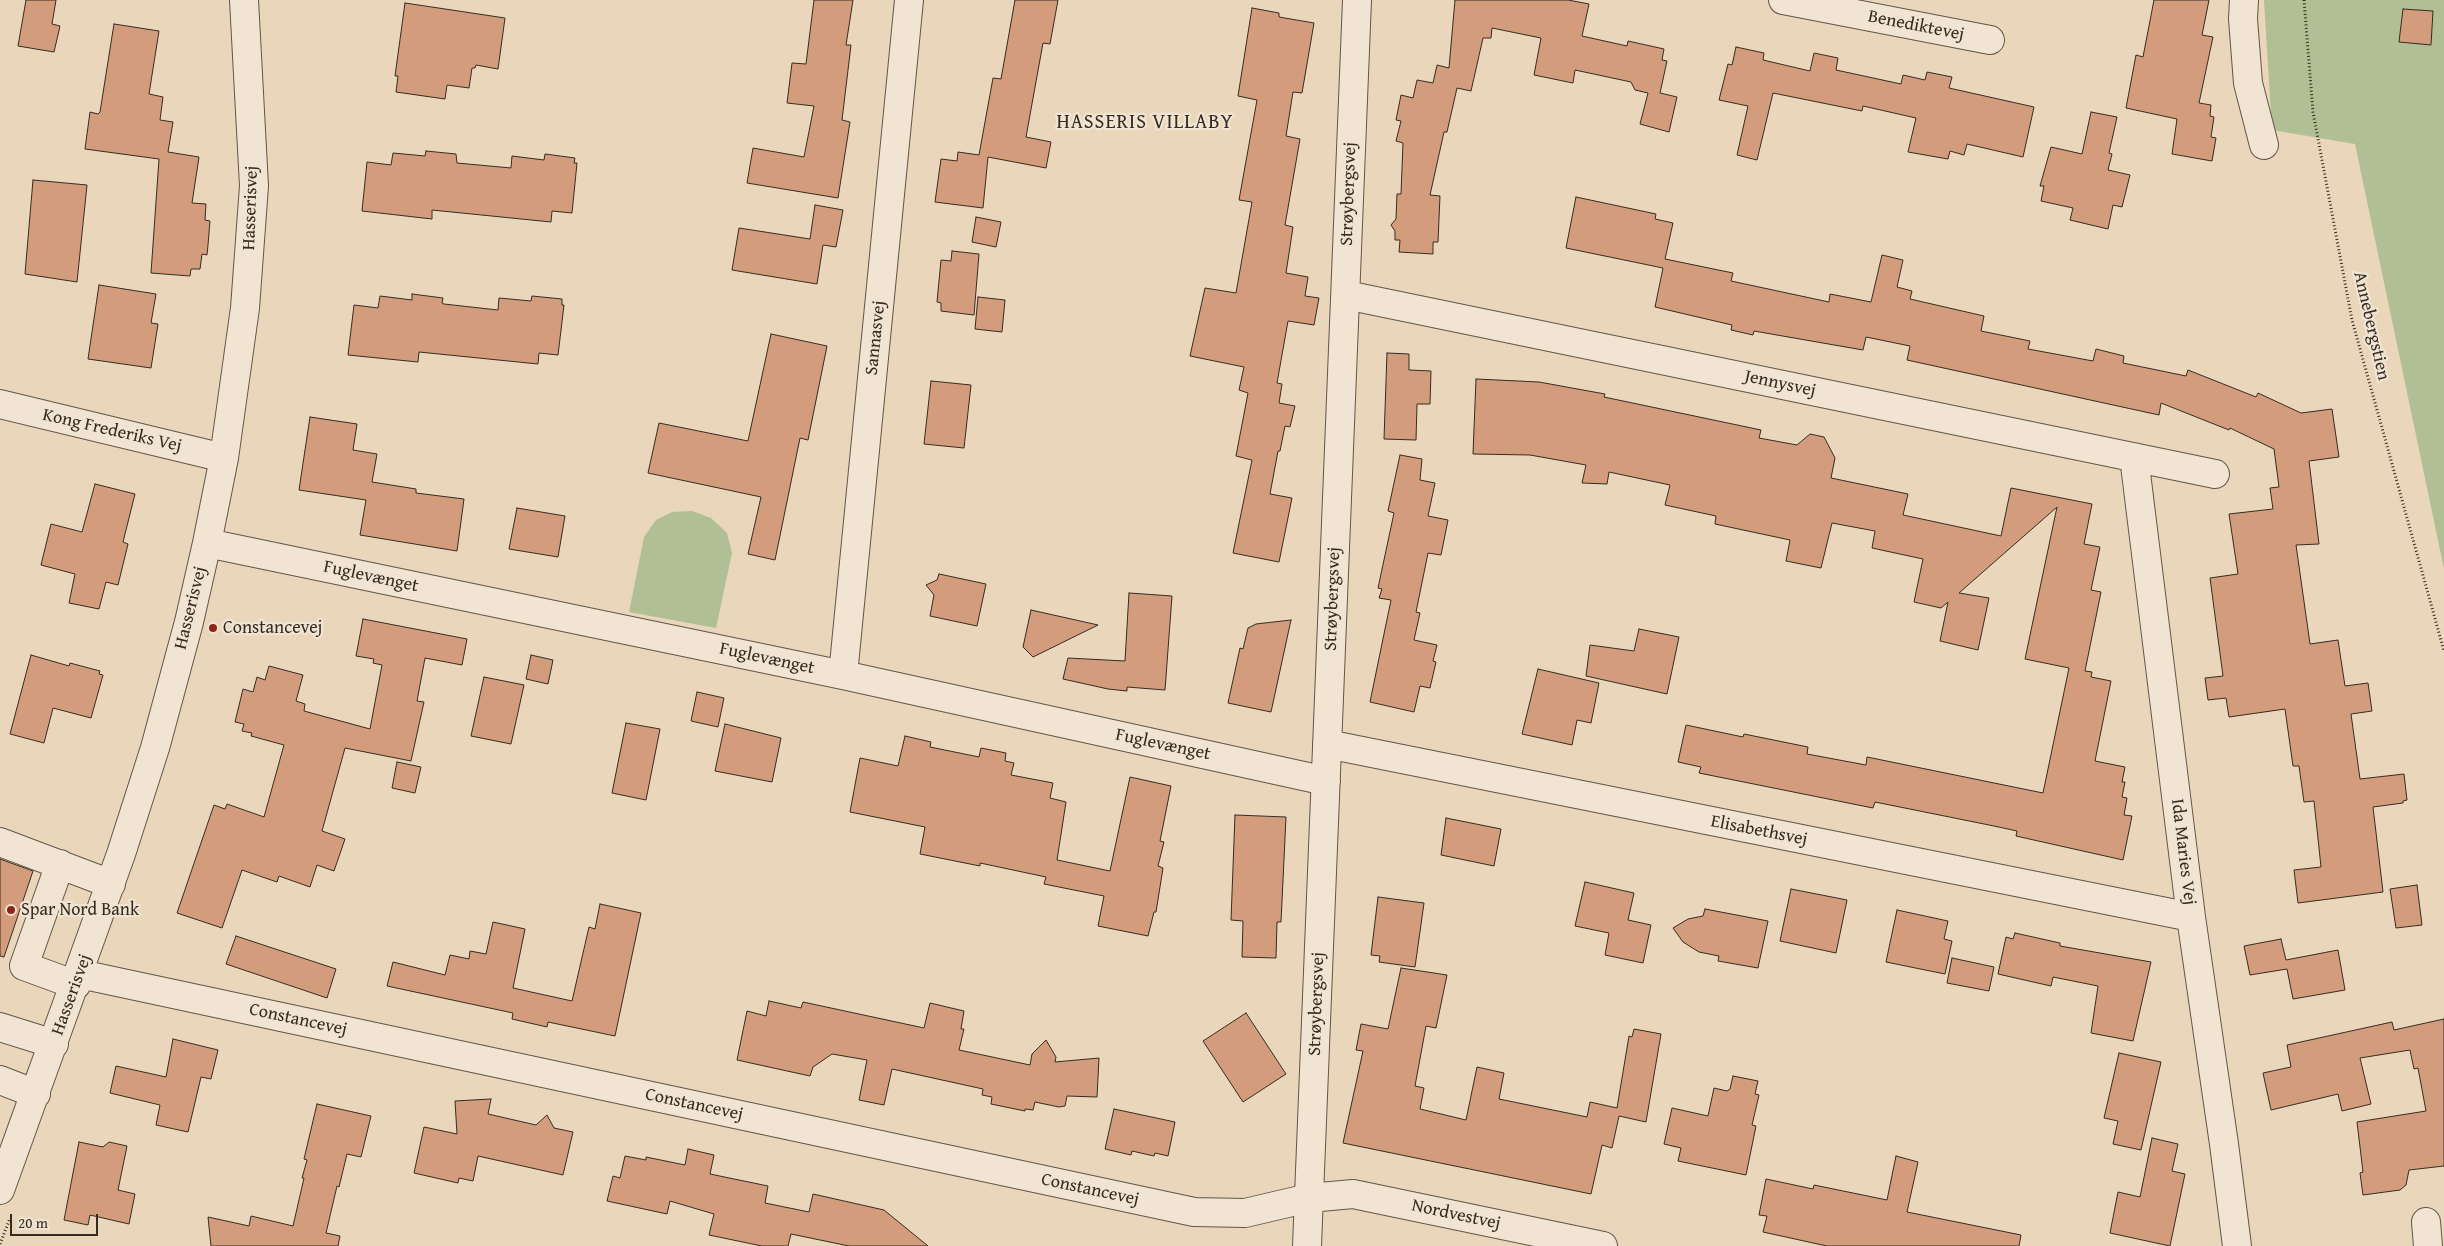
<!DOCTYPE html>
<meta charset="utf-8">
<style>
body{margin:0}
#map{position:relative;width:2444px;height:1246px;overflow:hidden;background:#e9d6bb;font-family:"Gentium Book Plus",serif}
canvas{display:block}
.scale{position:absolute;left:10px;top:1214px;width:88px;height:22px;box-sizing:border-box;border:2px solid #352c21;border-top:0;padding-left:6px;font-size:15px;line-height:18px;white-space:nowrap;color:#352c21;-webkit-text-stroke:4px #f1e4d3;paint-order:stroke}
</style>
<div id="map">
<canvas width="2444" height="1246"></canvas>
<div class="scale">20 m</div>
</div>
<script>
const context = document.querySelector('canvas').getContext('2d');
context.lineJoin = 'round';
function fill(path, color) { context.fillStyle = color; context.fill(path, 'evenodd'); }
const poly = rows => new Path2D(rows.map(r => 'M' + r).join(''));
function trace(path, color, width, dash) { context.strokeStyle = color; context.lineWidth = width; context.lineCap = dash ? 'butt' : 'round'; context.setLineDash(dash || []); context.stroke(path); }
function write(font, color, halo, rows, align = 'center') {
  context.font = font + ' "Gentium Book Plus",serif'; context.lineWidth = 4.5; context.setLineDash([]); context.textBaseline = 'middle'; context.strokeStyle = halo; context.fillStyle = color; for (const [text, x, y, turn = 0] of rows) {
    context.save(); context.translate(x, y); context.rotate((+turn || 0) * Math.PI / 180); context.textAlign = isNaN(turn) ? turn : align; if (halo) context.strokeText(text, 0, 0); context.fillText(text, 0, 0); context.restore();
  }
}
fill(poly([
 [2264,0,2444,0,2444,569,2355,144,2272,130],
 [692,511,711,518,727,533,732,553,716,628,629,612,644,537,656,520,672,512]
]), '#b1bf94');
const building = poly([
 [26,0,56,0,52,24,60,26,54,52,18,46,26,0],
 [814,0,853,0,846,45,851,45,842,120,850,122,838,198,747,183,753,148,804,157,814,106,787,103,792,63,806,64,814,0],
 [1015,0,1058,0,1050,44,1043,43,1026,137,1051,142,1046,168,988,157,983,208,935,202,941,159,957,161,958,152,979,155,993,78,1001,79,1015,0],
 [1455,0,1568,0,1589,4,1582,36,1627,46,1628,41,1664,49,1662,60,1667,61,1660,93,1677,97,1669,132,1640,124,1648,93,1635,90,1631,82,1575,70,1573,83,1534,75,1541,38,1492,28,1491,38,1483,38,1471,91,1457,88,1447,132,1444,132,1430,195,1440,196,1438,242,1433,242,1433,254,1399,252,1400,240,1395,240,1395,231,1391,225,1396,219,1397,194,1401,194,1403,143,1396,141,1401,121,1396,120,1401,95,1413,98,1417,80,1433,83,1437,65,1449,68,1455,0],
 [2154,0,2209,0,2202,35,2213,37,2199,103,2211,105,2210,116,2214,117,2211,137,2216,138,2212,161,2172,154,2177,119,2126,108,2136,55,2143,57,2154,0],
 [405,3,505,18,498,69,476,65,475,68,472,68,469,88,447,85,445,99,396,92,398,76,395,76,405,3],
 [1252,8,1279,13,1279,17,1314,23,1302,93,1293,92,1286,136,1300,139,1285,225,1293,227,1286,273,1308,277,1305,296,1319,298,1314,325,1288,321,1277,383,1282,384,1279,403,1295,406,1290,427,1285,426,1280,451,1278,451,1270,494,1292,498,1279,562,1233,553,1252,460,1236,456,1248,393,1239,390,1244,367,1190,356,1205,288,1236,293,1252,202,1239,200,1257,100,1238,96,1252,8],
 [2403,9,2433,11,2431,45,2399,42,2403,9],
 [114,24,159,31,149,94,163,97,160,120,173,122,168,152,199,157,192,203,206,204,205,220,210,221,208,245,207,255,202,254,200,269,191,269,190,276,151,273,159,159,85,149,90,112,98,114,100,112,114,24],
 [1736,47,1764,53,1763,60,1810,71,1814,53,1838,58,1836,70,1901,84,1903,75,1925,80,1927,72,1952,77,1949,88,2034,107,2023,157,1967,144,1964,155,1950,151,1948,159,1908,152,1916,118,1863,106,1862,111,1773,93,1757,160,1737,155,1748,106,1719,100,1728,64,1732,65,1736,47],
 [2091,112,2117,117,2109,153,2112,154,2108,170,2130,175,2122,207,2113,205,2108,229,2070,220,2073,208,2041,201,2044,186,2040,186,2051,147,2082,154,2091,112],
 [426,151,456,154,457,163,511,168,512,156,544,160,545,154,575,158,574,163,577,163,572,213,552,211,551,222,432,210,432,219,362,211,367,162,391,165,393,153,425,156,426,151],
 [33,180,87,185,77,282,25,274,33,180],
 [1576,197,1656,214,1655,219,1673,223,1665,259,1733,273,1731,281,1829,302,1830,294,1871,302,1882,255,1903,260,1897,287,1912,291,1910,299,1984,316,1981,331,2030,341,2028,349,2093,361,2096,349,2124,356,2123,363,2186,376,2188,370,2256,397,2258,393,2301,413,2332,409,2339,457,2309,461,2319,544,2296,545,2310,644,2338,640,2345,686,2368,683,2372,711,2351,714,2360,779,2404,774,2407,800,2403,801,2403,803,2373,807,2383,892,2298,903,2294,870,2321,867,2314,801,2304,802,2299,766,2293,766,2285,709,2229,717,2226,698,2208,700,2205,678,2223,676,2210,578,2238,574,2229,514,2273,509,2270,488,2279,487,2274,449,2230,428,2229,430,2161,403,2159,415,1907,360,1910,346,1866,337,1863,350,1754,331,1753,335,1731,330,1732,325,1655,307,1663,268,1566,248,1576,197],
 [815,205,843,210,836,247,823,245,817,284,732,270,739,228,810,239,815,205],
 [976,217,1001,222,996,247,972,242,976,217],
 [952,251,979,254,974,315,941,311,941,303,937,302,941,260,951,261,952,251],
 [99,285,156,294,151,323,158,324,151,368,88,359,99,285],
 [412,294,443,298,442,303,444,304,498,310,499,298,531,301,532,296,562,299,562,305,564,305,558,355,539,353,538,364,419,352,418,362,348,355,354,305,378,308,380,296,412,300,412,294],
 [978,297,1005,300,1002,332,975,329,978,297],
 [771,334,827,346,808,440,800,438,775,560,748,554,761,497,648,473,659,423,748,441,771,334],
 [1387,353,1409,354,1409,370,1431,371,1430,404,1417,404,1416,440,1384,439,1387,353],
 [1476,379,1539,382,1605,394,1604,397,1761,430,1759,438,1797,445,1810,434,1824,437,1835,458,1831,478,1908,494,1903,515,2001,536,2011,488,2092,504,2084,544,2100,547,2091,590,2101,592,2085,671,2092,672,2091,677,2111,681,2095,761,2125,767,2122,782,2125,782,2122,797,2127,798,2124,815,2132,816,2123,860,2016,836,2017,831,1994,826,1875,802,1873,808,1699,773,1701,767,1678,762,1686,725,1743,737,1744,734,1808,747,1807,754,1866,765,1867,757,2043,793,2069,668,2025,659,2057,507,1959,593,1989,598,1978,650,1940,641,1948,602,1941,608,1914,602,1923,559,1872,548,1875,531,1832,523,1821,568,1786,561,1790,540,1715,524,1716,516,1665,505,1670,485,1609,472,1607,484,1582,483,1586,465,1530,455,1473,454,1476,379],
 [931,381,971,385,964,448,924,444,931,381],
 [310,417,357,424,353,450,377,454,372,482,416,489,416,493,464,499,457,551,360,535,366,500,299,490,310,417],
 [1400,455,1422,459,1420,480,1435,483,1428,516,1448,520,1441,555,1428,553,1416,612,1420,613,1414,640,1437,645,1433,661,1436,662,1430,688,1420,686,1414,712,1370,702,1391,600,1379,598,1382,589,1378,588,1394,513,1388,511,1400,455],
 [95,484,135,494,123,542,128,544,118,585,106,582,99,609,69,603,75,574,41,565,51,524,82,532,95,484],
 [517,508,565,516,558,557,509,549,517,508],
 [939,574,986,584,977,626,930,616,934,595,926,585,937,580,939,574],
 [1129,593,1172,596,1165,690,1127,687,1127,691,1108,689,1063,679,1068,658,1125,661,1129,593],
 [1031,610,1098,625,1033,657,1023,647,1031,610],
 [363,619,467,639,462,665,425,658,417,701,424,702,411,761,345,748,322,831,345,839,334,871,317,865,310,887,279,876,277,882,242,870,222,928,177,913,214,805,225,809,227,804,264,817,284,745,251,736,252,733,242,731,244,724,235,722,243,689,253,692,257,677,265,680,269,666,303,675,296,701,305,704,304,711,370,729,382,665,373,663,374,659,356,656,363,619],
 [1291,620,1271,712,1228,703,1240,648,1243,649,1248,628,1256,624,1291,620],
 [1639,629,1679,637,1667,694,1586,676,1590,645,1634,651,1639,629],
 [31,655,69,666,70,663,100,671,99,674,103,675,91,718,53,708,44,743,10,734,31,655],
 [531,655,553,660,548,684,526,679,531,655],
 [1538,669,1599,683,1591,723,1577,720,1572,745,1522,734,1538,669],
 [484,677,524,685,511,744,471,736,484,677],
 [697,692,724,698,718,727,691,721,697,692],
 [626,723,660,729,646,800,612,793,626,723],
 [725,724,781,738,772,782,715,771,725,724],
 [905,736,931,742,930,747,979,757,981,748,1006,753,1005,761,1014,763,1011,775,1053,783,1050,798,1066,802,1057,860,1110,871,1130,777,1171,786,1160,841,1164,842,1158,866,1163,868,1156,912,1154,912,1148,936,1098,926,1104,896,1044,884,1046,877,980,863,980,866,920,854,925,827,850,812,860,758,898,766,905,736],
 [397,762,421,767,415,793,392,788,397,762],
 [1235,815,1286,817,1281,922,1277,922,1276,958,1242,957,1243,921,1231,920,1235,815],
 [1446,818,1501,829,1494,866,1441,855,1446,818],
 [0,859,33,871,4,957,0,956,0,859],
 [1585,882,1634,893,1628,920,1651,925,1643,963,1605,955,1609,933,1575,926,1585,882],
 [2417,885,2422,925,2396,928,2390,889,2417,885],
 [1791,889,1847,900,1836,953,1780,941,1791,889],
 [1378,897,1424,903,1415,967,1379,962,1380,956,1371,955,1378,897],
 [600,904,641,913,615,1036,548,1022,547,1027,512,1019,513,1013,387,986,393,962,445,975,450,955,469,959,470,951,486,954,493,922,525,929,513,988,572,1001,589,927,595,929,600,904],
 [1705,909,1768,921,1758,968,1718,961,1719,956,1699,952,1683,942,1673,928,1688,919,1703,916,1705,909],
 [1897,910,1948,921,1944,939,1952,941,1945,974,1886,962,1897,910],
 [2015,933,2060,943,2060,946,2151,962,2133,1041,2091,1033,2098,986,2053,977,2051,986,1998,974,2006,937,2013,939,2015,933],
 [236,936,336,969,327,998,226,964,236,936],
 [2281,939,2286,960,2338,950,2345,990,2293,999,2287,969,2250,975,2244,946,2281,939],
 [1952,958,1994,967,1989,991,1947,983,1952,958],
 [1401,968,1447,975,1436,1028,1426,1026,1415,1086,1424,1088,1420,1109,1466,1120,1477,1067,1504,1073,1499,1099,1587,1117,1590,1102,1617,1108,1629,1036,1632,1037,1634,1029,1661,1034,1646,1122,1619,1116,1612,1148,1602,1145,1591,1194,1343,1143,1363,1051,1356,1050,1361,1024,1388,1029,1401,968],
 [769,1001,801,1008,803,1002,924,1028,930,1003,964,1011,961,1029,964,1029,959,1050,1030,1065,1032,1054,1046,1040,1056,1057,1055,1062,1099,1058,1097,1097,1067,1096,1065,1106,1059,1107,1035,1102,1033,1110,1025,1109,1025,1111,991,1104,992,1097,982,1095,983,1089,892,1069,884,1105,859,1100,867,1060,832,1054,813,1067,810,1076,737,1060,747,1011,766,1016,769,1001],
 [1246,1013,1286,1074,1243,1102,1203,1041,1246,1013],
 [2444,1019,2444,1166,2409,1170,2406,1185,2400,1190,2363,1195,2360,1173,2363,1172,2357,1122,2426,1111,2418,1068,2414,1069,2410,1050,2360,1058,2371,1104,2342,1111,2338,1094,2271,1110,2263,1073,2291,1067,2287,1045,2392,1022,2394,1030,2444,1019],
 [173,1039,218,1050,211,1079,201,1077,188,1132,156,1125,160,1105,110,1093,116,1066,166,1077,173,1039],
 [2119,1053,2161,1062,2141,1150,2113,1144,2118,1121,2104,1118,2119,1053],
 [1733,1076,1758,1081,1755,1094,1759,1095,1752,1125,1756,1126,1746,1175,1678,1161,1681,1148,1664,1144,1672,1108,1708,1116,1714,1088,1727,1091,1730,1089,1733,1076],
 [491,1099,488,1114,536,1125,547,1115,554,1128,573,1132,563,1175,478,1156,473,1181,459,1178,458,1183,414,1173,424,1127,457,1134,455,1101,491,1099],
 [317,1104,371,1116,361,1157,347,1154,339,1187,337,1186,326,1233,340,1236,338,1246,211,1246,208,1217,249,1226,251,1216,293,1226,304,1178,302,1178,307,1160,304,1159,317,1104],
 [1114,1109,1175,1122,1168,1156,1155,1153,1154,1156,1132,1151,1131,1155,1105,1149,1114,1109],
 [2152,1138,2178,1144,2172,1171,2185,1174,2170,1246,2110,1233,2118,1192,2140,1197,2152,1138],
 [79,1142,103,1147,109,1142,127,1146,118,1190,135,1194,129,1224,90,1215,88,1225,64,1220,79,1142],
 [688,1149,714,1155,710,1174,768,1186,765,1203,809,1212,813,1194,884,1210,928,1246,849,1246,791,1234,788,1246,762,1246,709,1235,714,1214,670,1201,667,1214,607,1201,613,1176,620,1178,625,1156,646,1160,646,1157,685,1165,688,1149],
 [1896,1156,1918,1162,1907,1212,2021,1235,2019,1246,1827,1246,1763,1232,1767,1216,1759,1215,1766,1179,1813,1189,1814,1185,1887,1200,1896,1156]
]);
fill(building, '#d39d7d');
trace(building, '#352c21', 1);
const minor = poly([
 [1783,0,1990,40],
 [2244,0,2243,19,2248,83,2264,145],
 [1346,295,2215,474],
 [0,404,224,458],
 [2134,457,2191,917,2224,1144,2237,1246],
 [207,543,843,675,1326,781],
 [843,675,909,0],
 [1327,744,2191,917],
 [0,842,111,884],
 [60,864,24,966,76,985],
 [80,974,1194,1212,1245,1213,1309,1198,1353,1194,1603,1246],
 [0,1027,54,1044],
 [0,1080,36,1094],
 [0,1190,121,854,155,748,189,622,207,543,224,458,245,308,254,186,244,0],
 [2426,1222,2428,1246],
 [1307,1246,1357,0]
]);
trace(minor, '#625648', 30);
trace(poly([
 [2304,0,2313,112,2352,320,2444,651],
 [0,1244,10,1218]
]), '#352c21', 3, [1, 2.5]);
trace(minor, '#f1e4d3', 28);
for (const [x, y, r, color] of [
 [213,628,5,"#8f2418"],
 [11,910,5,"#8f2418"]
]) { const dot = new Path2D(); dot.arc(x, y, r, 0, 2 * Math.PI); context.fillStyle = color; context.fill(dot); trace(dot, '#f1e4d3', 2); }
write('18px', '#352c21', '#f1e4d3', [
 ["Benediktevej",1916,26,11],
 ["Strøybergsvej",1349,194,-88],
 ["Hasserisvej",251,208,-88],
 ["Annebergstien",2371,326,77],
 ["Sannasvej",876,338,-84],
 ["Jennysvej",1780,384,12],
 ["Kong Frederiks Vej",112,431,13],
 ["Fuglevænget",371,577,12],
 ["Strøybergsvej",1333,599,-88],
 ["Hasserisvej",191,608,-76],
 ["Fuglevænget",767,659,12],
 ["Fuglevænget",1163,745,12],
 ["Elisabethsvej",1759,831,11],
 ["Ida Maries Vej",2183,852,83],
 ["Hasserisvej",72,995,-70],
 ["Strøybergsvej",1317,1004,-88],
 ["Constancevej",298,1020,12],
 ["Constancevej",694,1105,12],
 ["Constancevej",1090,1190,12],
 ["Nordvestvej",1456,1215,12]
]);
write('18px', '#352c21', '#f1e4d3', [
 ["Constancevej",223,628],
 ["Spar Nord Bank",21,910]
], 'left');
context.letterSpacing = '1px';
write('20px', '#352c21', '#f1e4d3', [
 ["HASSERIS VILLABY",1145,123]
]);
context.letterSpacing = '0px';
</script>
